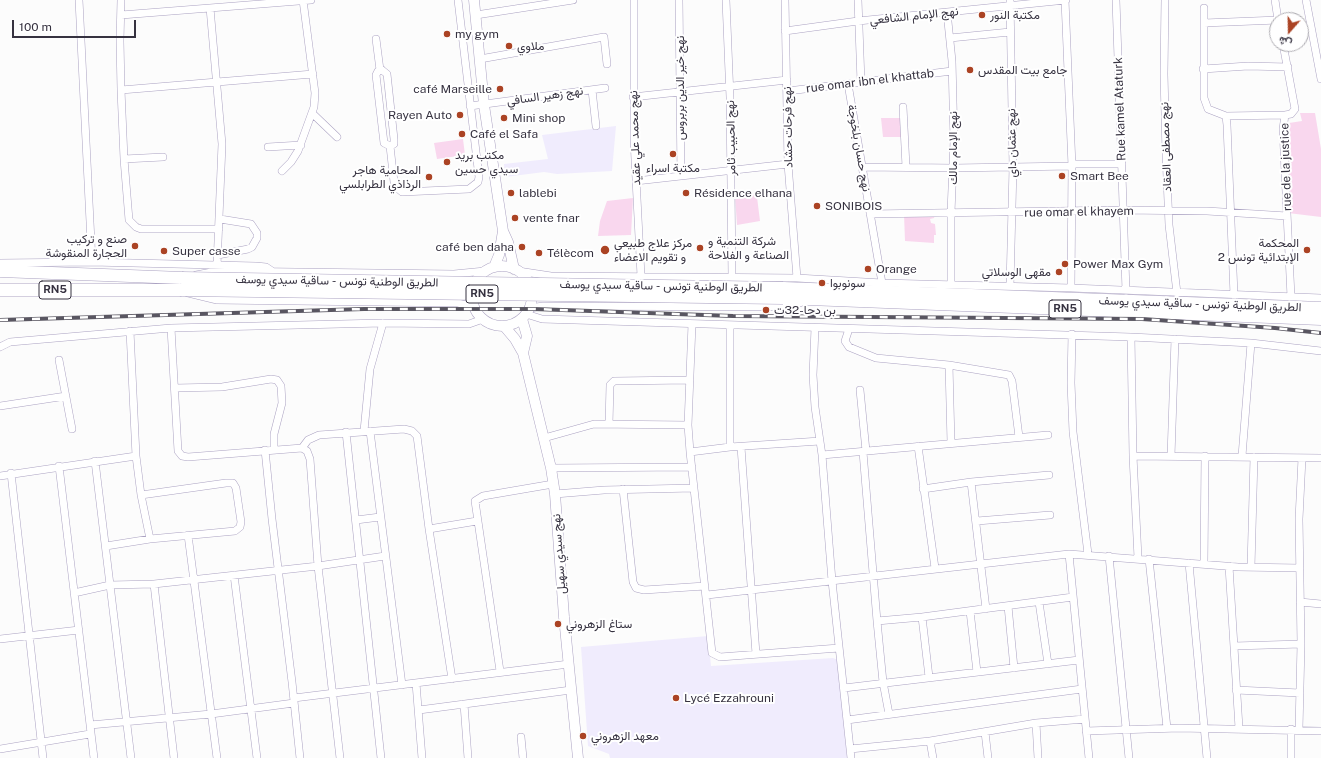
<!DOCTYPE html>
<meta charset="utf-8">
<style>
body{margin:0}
#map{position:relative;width:1321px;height:758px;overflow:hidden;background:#fcfcfc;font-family:"Public Sans",Vazirmatn,sans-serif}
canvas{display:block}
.north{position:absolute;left:1269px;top:12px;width:40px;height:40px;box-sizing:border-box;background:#fff;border:1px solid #afadb3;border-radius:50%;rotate:200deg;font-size:11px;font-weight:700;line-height:16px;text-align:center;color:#363240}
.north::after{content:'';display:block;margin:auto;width:14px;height:18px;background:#ab4324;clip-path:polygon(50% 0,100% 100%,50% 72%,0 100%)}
.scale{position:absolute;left:12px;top:20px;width:124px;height:18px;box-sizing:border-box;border:2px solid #363240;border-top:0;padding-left:5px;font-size:12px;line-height:14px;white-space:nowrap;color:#363240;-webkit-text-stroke:3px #fff;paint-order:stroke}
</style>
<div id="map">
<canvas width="1321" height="758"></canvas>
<div class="north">ش</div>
<div class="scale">100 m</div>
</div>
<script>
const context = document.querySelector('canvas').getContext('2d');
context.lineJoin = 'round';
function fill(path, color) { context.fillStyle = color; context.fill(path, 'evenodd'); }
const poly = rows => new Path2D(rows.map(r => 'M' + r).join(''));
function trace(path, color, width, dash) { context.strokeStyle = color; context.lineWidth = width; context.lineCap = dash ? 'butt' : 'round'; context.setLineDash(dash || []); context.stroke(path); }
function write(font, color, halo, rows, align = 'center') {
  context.font = font + ' "Public Sans",Vazirmatn,sans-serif'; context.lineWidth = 4; context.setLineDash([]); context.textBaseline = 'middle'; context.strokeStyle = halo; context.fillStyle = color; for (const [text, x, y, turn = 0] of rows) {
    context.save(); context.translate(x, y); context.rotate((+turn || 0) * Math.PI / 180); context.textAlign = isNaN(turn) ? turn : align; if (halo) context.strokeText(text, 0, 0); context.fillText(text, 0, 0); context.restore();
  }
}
fill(poly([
 [616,126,612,171,557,174,544,172,505,177,504,164,548,159,542,135],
 [708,636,711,666,833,658,838,660,847,758,610,758,609,754,588,746,581,647]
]), '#f0ecfd');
fill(poly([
 [1300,113,1315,113,1321,149,1321,217,1288,213,1289,123,1302,121],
 [881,118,901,118,903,137,883,137],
 [463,139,465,155,437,159,434,143],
 [753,194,757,197,760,221,737,225,735,196],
 [633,198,631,235,598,236,600,221,607,201],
 [904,214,935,215,934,218,930,219,931,223,935,224,936,235,934,235,934,243,905,241]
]), '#f9d7ee');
const street = poly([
 [79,0,92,262],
 [121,0,120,41,121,90,124,159,129,220,136,227,141,229,219,229],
 [634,0,634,140,641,276],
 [679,0,681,176],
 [726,0,730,97,732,277],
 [785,0,788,164,797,278],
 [858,0,861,82],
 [1065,0,1072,166,1071,288],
 [1116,0,1126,291],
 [1165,0,1164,74,1166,154,1169,225,1177,293],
 [1275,0,1278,20],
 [1306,0,1321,79],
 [210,8,222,144,217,266],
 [1204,8,1204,23],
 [947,12,952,61,954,141,951,212,951,285],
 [121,15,311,0],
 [476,15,573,0],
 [785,31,858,21,1066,0],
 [950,38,1010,32],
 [376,39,380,70],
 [1283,44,1295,109,1291,114,1285,115,1283,129,1291,297],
 [480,59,604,37,607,64],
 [1203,69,1248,66,1288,67],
 [382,70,387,74,394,139,394,144,390,146,384,143,376,75,378,71,382,70],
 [848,84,882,283],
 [121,90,313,74],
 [592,90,596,126],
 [788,91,952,71],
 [633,97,787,80],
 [470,106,605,88],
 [903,107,906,167],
 [313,114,337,137],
 [1226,116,1285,115],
 [390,146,394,182,397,188,402,192,469,189,478,182,479,177,458,0],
 [268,147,301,145],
 [124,159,163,157],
 [1072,164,1122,164],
 [862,167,954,168,1072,166],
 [282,171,291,162,298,151,314,107,315,93,303,0],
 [636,181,788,164],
 [870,214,1123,210,1207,211,1287,216],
 [218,255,248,249,252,247,257,238,257,233,251,224,220,219],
 [0,263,92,262,256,266,266,267,272,271],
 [518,271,551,276,797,278,882,283,1071,288,1321,298],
 [196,275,217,271,454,274,485,271],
 [1010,286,1013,167,1010,0],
 [188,293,217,300,458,303,474,307],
 [1234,295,1227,125,1226,116,1208,109,1204,98,1204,23,1278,20],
 [530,308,543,306,787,307,806,301],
 [526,314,542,319,1131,337,1251,343,1321,351],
 [692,324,688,425,690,452,712,653,720,657,839,648],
 [730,325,730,447],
 [171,328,178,451,182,456,188,457,302,448,307,451,310,459,318,566,340,758],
 [815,328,813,375,815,407,822,455,832,581,851,758],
 [849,329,845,341,849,347,876,358,949,365,1009,375,1012,381,1019,437],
 [130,331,136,456,141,495,150,539],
 [1072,334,1071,383,1073,432,1088,554],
 [1131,337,1133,456,1138,558],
 [0,347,10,342,171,328,383,323,469,324,483,319],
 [59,360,72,429],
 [949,365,951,443],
 [175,388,222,387,271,379,277,380,281,386,282,403,274,434,274,449],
 [860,390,866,451],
 [0,406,66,396],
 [609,424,610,385,614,381,690,380],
 [364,431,370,369,383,323],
 [370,431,402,685],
 [346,432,381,758],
 [544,438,594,424,688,425],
 [918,446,935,568],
 [741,447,756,654],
 [302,448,308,440,319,435,404,429,412,431,417,436,429,529,452,679],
 [265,450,272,519,292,682,300,758],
 [690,452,730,447,820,441],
 [863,452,877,621,883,682,889,714],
 [822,455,1048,435],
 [1133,456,1321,458],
 [1171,456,1175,339],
 [1242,456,1251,343],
 [95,461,131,758],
 [59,466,94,758],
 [551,468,692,467],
 [11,473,43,758],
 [0,476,136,456],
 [971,482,986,609],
 [623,489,633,582,636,588,644,590,705,586],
 [923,489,971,482,1049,475],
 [555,494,604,490,694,488],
 [356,520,380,517],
 [977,521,1050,515],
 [429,529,477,521],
 [188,535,217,758],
 [106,546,150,539,235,531,240,527,241,522,236,488,233,483,226,483,141,495],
 [1069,554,1089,758],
 [1109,556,1129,758],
 [1149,559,1167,728],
 [1189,563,1207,758],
 [1204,564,1205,456],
 [1229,566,1239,728],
 [1251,567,1254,457],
 [234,575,257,758],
 [154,584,174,758],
 [74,593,110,585,154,584,318,566,385,556],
 [707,595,1069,554,1238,567,1300,568],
 [1039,602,1048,664],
 [1300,602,1321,604],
 [1008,606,1014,668],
 [970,611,977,672],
 [922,617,929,677],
 [877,621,922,617,1073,597],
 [0,639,79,630],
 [1234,646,1301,644],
 [500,671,475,501,483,496,553,484],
 [416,683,422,758],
 [844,688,1079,660],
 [1236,690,1300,693],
 [294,698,569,664],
 [464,704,468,758],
 [419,710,571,690],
 [847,720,1082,689],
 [1036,723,1038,758],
 [90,725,211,714,294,703],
 [1291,729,1291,758],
 [1299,729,1301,644,1299,519,1302,458],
 [1086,731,1179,728,1321,731],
 [985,732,988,758],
 [521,737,523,758],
 [930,741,933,758],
 [0,749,90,734],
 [850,749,930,741,1036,723,1085,719]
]);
const secondary = poly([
 [474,0,484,105,503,231,508,242,514,269],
 '472 296a30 30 0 1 1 60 0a30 30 0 1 1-60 0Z',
 [494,267,499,255,503,231],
 [522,319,527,336,523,353],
 [504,326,515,339,523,353,551,468,555,494,564,617,578,758]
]);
const highway = poly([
 [0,271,182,278],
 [783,288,1321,308],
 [0,290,180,290],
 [783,298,1321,319]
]);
trace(street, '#aba2c2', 8);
trace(secondary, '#aba2c2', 11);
trace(highway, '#aba2c2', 13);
trace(street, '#fff', 7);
trace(secondary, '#fff', 10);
trace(highway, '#fff', 12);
const rail = poly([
 [0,320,364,309,534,309,733,316,1142,319,1275,328,1321,333]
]);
trace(rail, '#595661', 4);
trace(rail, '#fff', 2.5, [8]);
const highwayBridge = poly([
 [182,278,783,288],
 [180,290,783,298]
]);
trace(highwayBridge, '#aba2c2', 13, []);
trace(highwayBridge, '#fff', 12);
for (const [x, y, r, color] of [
 [982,15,4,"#ab4324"],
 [447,34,4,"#ab4324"],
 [509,46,4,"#ab4324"],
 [970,70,4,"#ab4324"],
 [500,89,4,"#ab4324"],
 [460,115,4,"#ab4324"],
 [504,118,4,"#ab4324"],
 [462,134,4,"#ab4324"],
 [673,154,4,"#ab4324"],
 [447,162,4,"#ab4324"],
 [1062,176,4,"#ab4324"],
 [429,177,4,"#ab4324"],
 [511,193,4,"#ab4324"],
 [686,193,4,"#ab4324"],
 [817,206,4,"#ab4324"],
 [515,218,4,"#ab4324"],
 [135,246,4,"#ab4324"],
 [522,247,4,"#ab4324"],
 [700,248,4,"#ab4324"],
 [605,250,5,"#ab4324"],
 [1307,250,4,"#ab4324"],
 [164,251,4,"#ab4324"],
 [539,253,4,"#ab4324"],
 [1065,264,4,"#ab4324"],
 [868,269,4,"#ab4324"],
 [1059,272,4,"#ab4324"],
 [822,283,4,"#ab4324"],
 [766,310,4,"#ab4324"],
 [558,624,4,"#ab4324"],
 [676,698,4,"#ab4324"],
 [583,736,4,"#ab4324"]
]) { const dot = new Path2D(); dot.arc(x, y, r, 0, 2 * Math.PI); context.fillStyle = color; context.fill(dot); trace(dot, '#fff', 1.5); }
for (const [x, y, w] of [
 [55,290,32],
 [482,294,32],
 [1065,309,32]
]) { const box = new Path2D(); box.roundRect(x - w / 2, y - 9, w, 18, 3); context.fillStyle = '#fff'; context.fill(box); trace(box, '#363240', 1); }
write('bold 11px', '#363240', null, [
 ["RN5",55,290],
 ["RN5",482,294],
 ["RN5",1065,309]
]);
write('12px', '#363240', '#fff', [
 ["مكتبة النور",990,15],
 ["my gym",455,34],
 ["ملاوي",517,46],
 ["جامع بيت المقدس",978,70],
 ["café Marseille",492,89,"right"],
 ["Rayen Auto",452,115,"right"],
 ["Mini shop",512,118],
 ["Café el Safa",470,134],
 ["مكتب بريد",455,155],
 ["سيدي حسين",455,169],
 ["مكتبة اسراء",673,168,"center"],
 ["المحامية هاجر",421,170,"right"],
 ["الرذاذي الطرابلسي",421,184,"right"],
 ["Smart Bee",1070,176],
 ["lablebi",519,193],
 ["Résidence elhana",694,193],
 ["SONIBOIS",825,206],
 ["vente fnar",523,218],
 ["صنع و تركيب",127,239,"right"],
 ["الحجارة المنقوشة",127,253,"right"],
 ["شركة التنمية و",708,241],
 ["الصناعة و الفلاحة",708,255],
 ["مركز علاج طبيعي",614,243],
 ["و تقويم الاعضاء",614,257],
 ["المحكمة",1299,243,"right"],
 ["الإبتدائية تونس 2",1299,257,"right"],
 ["café ben daha",514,247,"right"],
 ["Super casse",172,251],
 ["Télècom",547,253],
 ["Power Max Gym",1073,264],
 ["Orange",876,269],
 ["مقهى الوسلاتي",1051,272,"right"],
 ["سونوبوا",830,283],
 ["بن دحا-32ت",774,310],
 ["ستاغ الزهروني",566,624],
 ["Lycé Ezzahrouni",684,698],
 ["معهد الزهروني",591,736]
], 'left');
write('12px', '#363240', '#fff', [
 ["نهج الإمام الشافعي",914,16,-6],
 ["rue omar ibn el khattab",870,81,-7],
 ["نهج خير الدين بربروس",680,88,-90],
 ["نهج زهير السافي",545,96,-8],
 ["Rue kamel Ataturk",1120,109,-92],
 ["نهج فرحات حشاد",788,127,-91],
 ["نهج محمد علي عقيد",635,138,-92],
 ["نهج الحبيب ثامر",731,138,-91],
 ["نهج عثمان داي",1012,143,-91],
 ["نهج مصطفى العقاد",1166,147,-92],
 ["نهج حسان بلخوجة",859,148,80],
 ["نهج الإمام مالك",953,148,-90],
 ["rue de la justice",1286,167,-92],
 ["rue omar el khayem",1079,212,-1],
 ["الطريق الوطنية تونس - ساقية سيدي يوسف",337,281,1],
 ["الطريق الوطنية تونس - ساقية سيدي يوسف",661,286,1],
 ["الطريق الوطنية تونس - ساقية سيدي يوسف",1200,304,2],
 ["نهج سيدي سهيل",559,554,-94]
]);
</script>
